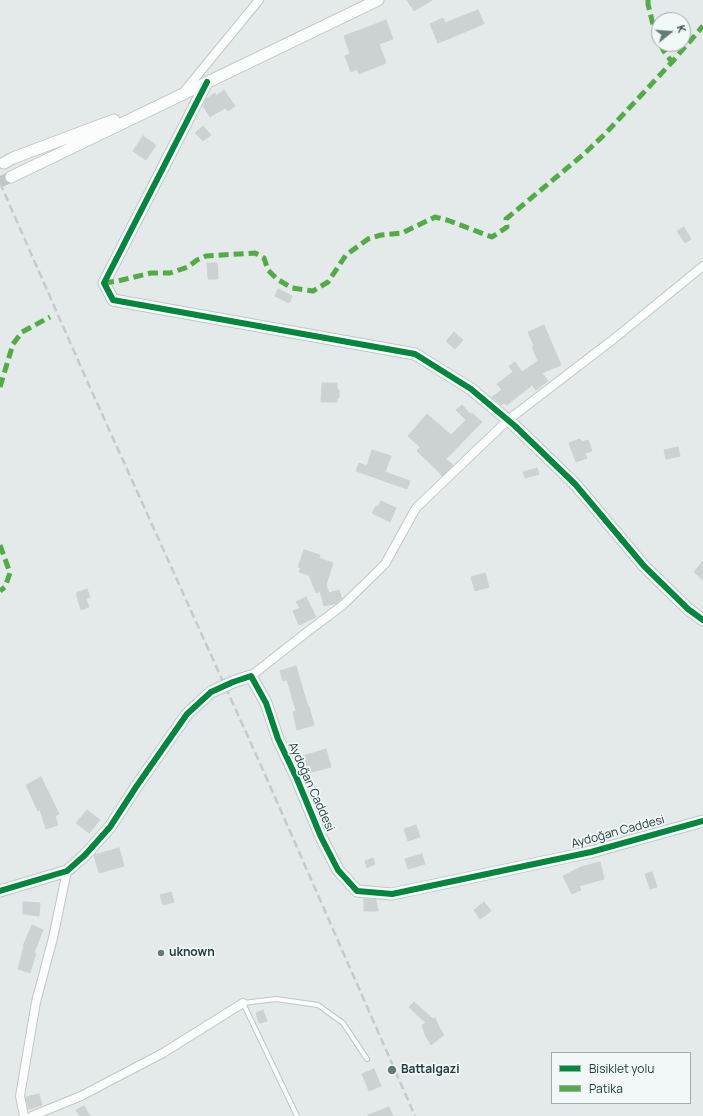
<!DOCTYPE html>
<meta charset="utf-8">
<style>
body{margin:0}
#map{position:relative;width:703px;height:1116px;overflow:hidden;background:#e4e9e9;font-family:Manrope,sans-serif}
canvas{display:block}
.legend{position:absolute;left:551px;top:1052px;width:140px;height:52px;box-sizing:border-box;background:#f1f8f7;border:1px solid #9eadad;margin:0;padding:5px 7px;list-style:none;font-size:12px;color:#213c3d}
.legend li{display:flex;align-items:center;gap:8px;height:20px}
.legend b{width:20px;border:1px solid #9eadad}
.north{position:absolute;left:651px;top:12px;width:40px;height:40px;box-sizing:border-box;background:#f1f8f7;border:1px solid #9eadad;border-radius:50%;rotate:73deg;font-size:11px;font-weight:700;line-height:16px;text-align:center;color:#213c3d}
.north::after{content:'';display:block;margin:auto;width:14px;height:18px;background:#657979;clip-path:polygon(50% 0,100% 100%,50% 72%,0 100%)}
</style>
<div id="map">
<canvas width="703" height="1116"></canvas>
<ul class="legend">
<li><b style="height:5px;background:#00873e"></b>Bisiklet yolu</li>
<li><b style="height:5px;background:#52ac46"></b>Patika</li>
</ul>
<div class="north">K</div>
</div>
<script>
const context = document.querySelector('canvas').getContext('2d');
context.lineJoin = 'round';
function fill(path, color) { context.fillStyle = color; context.fill(path, 'evenodd'); }
const poly = rows => new Path2D(rows.map(r => 'M' + r).join(''));
function trace(path, color, width, dash) { context.strokeStyle = color; context.lineWidth = width; context.lineCap = dash ? 'butt' : 'round'; context.setLineDash(dash || []); context.stroke(path); }
function write(font, color, halo, rows, align = 'center') {
  context.font = font + ' Manrope,sans-serif'; context.lineWidth = 3.5; context.setLineDash([]); context.textBaseline = 'middle'; context.strokeStyle = halo; context.fillStyle = color; for (const [text, x, y, turn = 0] of rows) {
    context.save(); context.translate(x, y); context.rotate((+turn || 0) * Math.PI / 180); context.textAlign = isNaN(turn) ? turn : align; if (halo) context.strokeText(text, 0, 0); context.fillText(text, 0, 0); context.restore();
  }
}
const building = poly([
 [407,0,432,0,414,11,407,0],
 [478,10,484,24,438,43,430,24,443,18,445,23,478,10],
 [386,20,393,39,379,44,386,63,359,74,357,69,351,72,345,56,350,54,344,36,386,20],
 [224,90,235,106,228,111,225,108,210,117,203,106,206,99,215,93,216,96,224,90],
 [203,126,211,135,203,141,195,133,203,126],
 [143,136,156,145,146,160,133,151,143,136],
 [684,227,691,239,685,243,677,231,684,227],
 [207,263,217,263,218,279,208,279,207,263],
 [278,289,292,296,289,303,275,296,278,289],
 [544,325,561,365,542,373,548,381,536,390,532,385,507,405,504,403,501,405,492,397,502,390,497,384,513,372,509,366,515,362,522,372,538,361,532,347,534,346,528,332,544,325],
 [454,332,463,340,455,349,446,341,454,332],
 [322,383,337,383,337,389,339,390,339,398,337,398,337,402,321,402,322,383],
 [462,405,471,415,472,413,482,422,446,459,453,465,442,476,438,471,417,451,420,447,408,436,427,414,451,435,466,420,456,410,462,405],
 [580,439,582,442,588,440,592,451,585,453,587,458,576,462,569,443,580,439],
 [678,447,680,456,666,459,664,450,678,447],
 [372,450,391,456,385,472,410,481,407,489,356,471,359,463,367,466,372,450],
 [537,468,539,474,525,478,523,472,537,468],
 [381,501,396,508,390,522,372,513,376,506,378,507,381,501],
 [304,550,320,555,319,558,333,563,326,585,329,593,339,590,342,599,338,601,337,603,324,606,320,591,316,593,309,575,299,572,301,568,298,567,304,550],
 [703,561,703,580,694,572,703,561],
 [485,573,489,587,475,591,471,577,485,573],
 [87,589,90,597,86,599,89,607,81,610,76,593,87,589],
 [306,597,316,617,299,625,293,611,300,608,296,602,306,597],
 [296,666,308,707,309,707,314,725,297,730,293,712,296,711,287,680,283,681,280,671,296,666],
 [326,749,331,767,308,773,303,756,326,749],
 [41,777,59,814,55,816,58,825,46,829,40,810,38,811,26,785,41,777],
 [87,810,100,820,89,833,76,823,87,810],
 [416,825,420,837,408,841,404,829,416,825],
 [119,848,124,866,99,873,94,855,119,848],
 [422,854,425,864,408,869,405,859,422,854],
 [373,858,375,864,367,868,365,861,373,858],
 [600,862,604,879,579,886,581,890,572,894,563,876,581,867,600,862],
 [652,872,657,887,650,889,645,874,652,872],
 [171,892,174,902,163,905,160,895,171,892],
 [364,899,376,900,378,911,364,911,364,899],
 [23,902,40,903,39,916,23,914,23,902],
 [484,902,491,911,480,919,474,910,484,902],
 [32,925,43,930,34,953,36,953,30,973,18,969,24,946,23,946,32,925],
 [414,1002,433,1019,435,1018,439,1027,444,1035,431,1045,425,1035,422,1025,426,1023,409,1007,414,1002],
 [263,1010,267,1021,259,1023,256,1013,263,1010],
 [374,1069,381,1086,369,1091,362,1074,374,1069],
 [39,1094,42,1105,29,1109,26,1097,39,1094],
 [84,1106,90,1116,80,1116,76,1110,84,1106],
 [389,1107,393,1116,368,1116,368,1115,389,1107]
]);
fill(building, '#ccd2d1');
trace(building, '#ccd2d1', 1);
trace(poly([
 [0,182,11,177]
]), '#bdc6c7', 11, [11, 5.5]);
const lane = poly([
 [297,1116,243,1003,276,999,318,1005,343,1023,367,1059]
]);
const street = poly([
 [182,94,259,0],
 [251,676,307,632,343,605,385,564,416,508,508,420,615,338,703,266],
 [24,1116,20,1096,36,1002,53,938,67,871],
 [32,1116,81,1096,163,1053,243,1003]
]);
const secondary = poly([
 [207,82,104,283,113,300,415,354,471,389,515,426,575,484,644,566,688,609,703,620],
 [4,163,13,158,114,120],
 [11,177,378,0],
 [233,682,251,676,266,703,278,739,297,779,321,837,338,870,357,891,392,894,591,852,703,821],
 [0,891,67,871,85,855,110,827,136,787,187,714,211,692]
]);
trace(lane, '#c1c6c6', 6);
trace(street, '#c1c6c6', 10);
trace(secondary, '#bfc7c6', 13);
trace(lane, '#fbfcfc', 4);
trace(street, '#fbfcfc', 8);
trace(secondary, '#fbfcfc', 11);
trace(poly([
 [0,183,88,383,263,770,415,1116]
]), '#c6caca', 2.5, [8, 4]);
const secondaryBridge = poly([
 [211,692,233,682]
]);
trace(secondaryBridge, '#bfc7c6', 13, []);
trace(secondaryBridge, '#fbfcfc', 11);
trace(poly([
 [648,0,648,4,655,33,659,41],
 [661,44,663,50,672,62],
 [104,283,118,281,151,273,170,273,188,267,197,260,206,256,255,253,264,258,268,270,277,279,292,288,313,291,328,282,346,255,368,239,381,235,402,233,435,217,447,220,492,237,507,227,506,219,584,154,605,134,672,62,703,26],
 [0,387,13,344,22,332,50,317],
 [0,545,10,573,5,587,0,591]
]), '#52ac46', 5, [10, 5]);
trace(poly([
 [207,82,104,283,113,300,415,354,471,389,515,426,575,484,644,566,688,609,703,620],
 [0,891,67,871,85,855,110,827,136,787,187,714,211,692,233,682,251,676,266,703,278,739,297,779,321,837,338,870,357,891,392,894,591,852,703,821]
]), '#00873e', 6);
for (const [x, y, r, color] of [
 [161,953,4,"#657979"],
 [392,1070,5,"#657979"]
]) { const dot = new Path2D(); dot.arc(x, y, r, 0, 2 * Math.PI); context.fillStyle = color; context.fill(dot); trace(dot, '#f1f8f7', 1.5); }
write('12px', '#213c3d', '#f1f8f7', [
 ["Aydoğan Caddesi",311,787,66],
 ["Aydoğan Caddesi",618,832,-15]
]);
write('bold 12px', '#213c3d', '#f1f8f7', [
 ["uknown",169,953],
 ["Battalgazi",401,1070]
], 'left');
</script>
